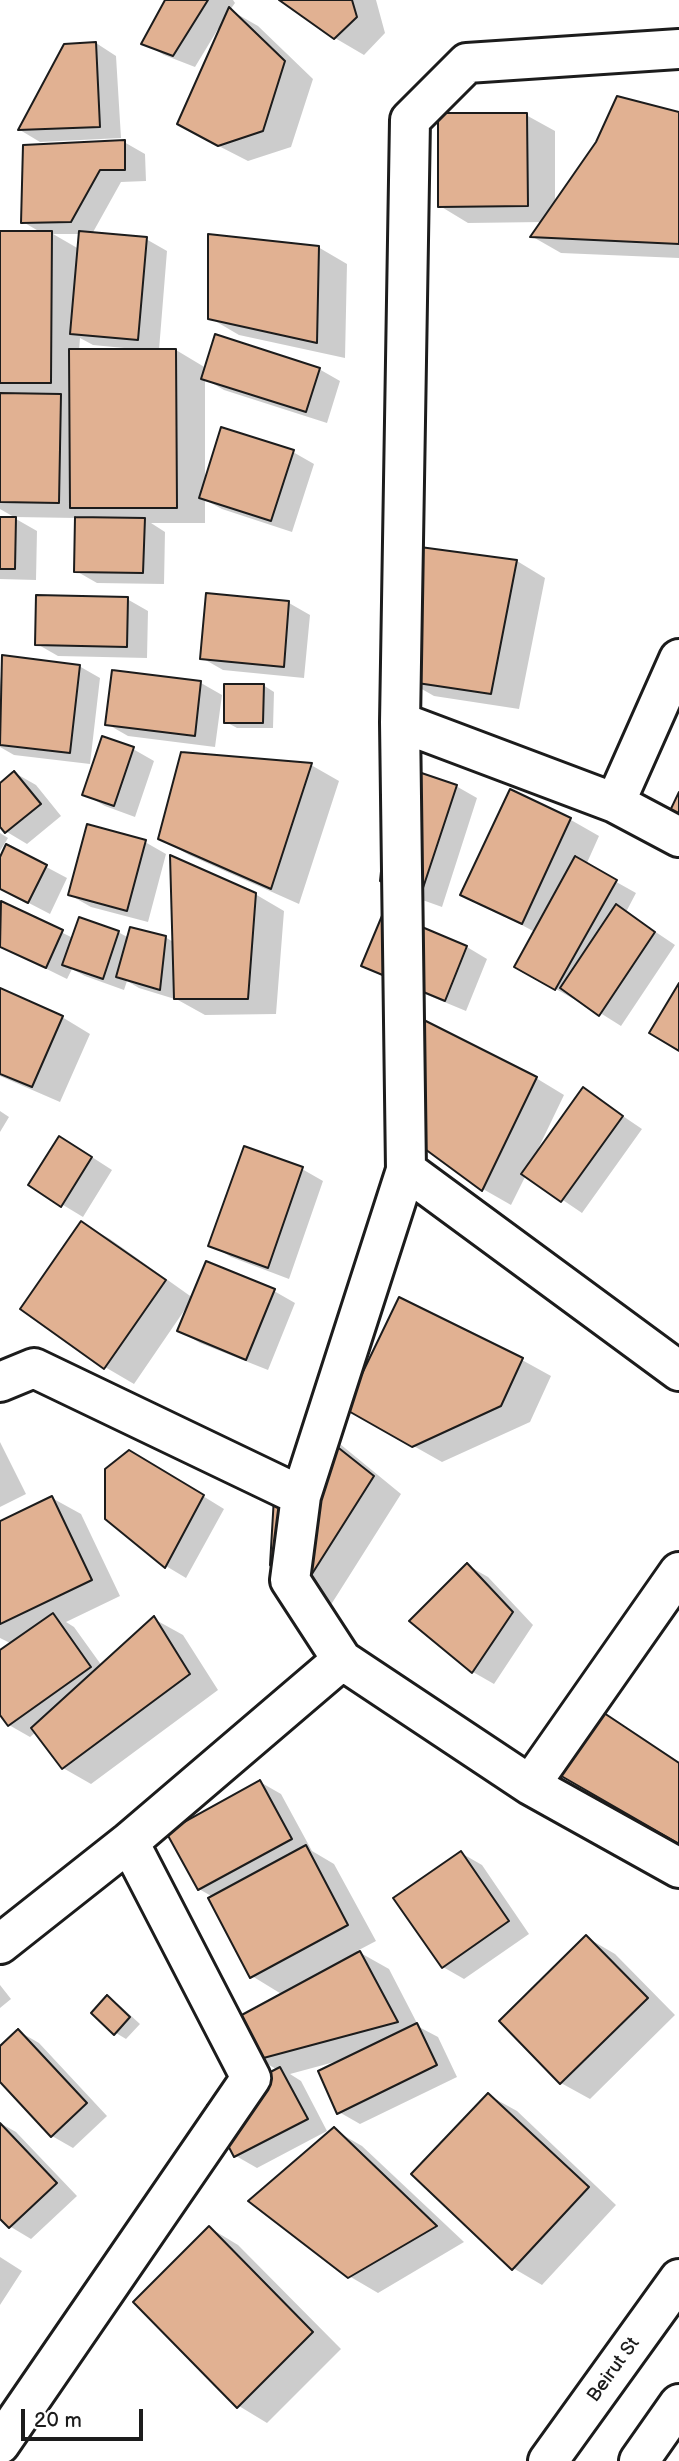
<!DOCTYPE html>
<style>
body{margin:0}
#map{position:relative;width:679px;height:2461px;overflow:hidden;background:#fff;font-family:"Balsamiq Sans",sans-serif}
canvas{display:block}
.scale{position:absolute;left:21px;top:2409px;width:122px;height:32px;box-sizing:border-box;border:4px solid #1c1c1c;border-top:0;padding-left:9px;font-size:21px;line-height:24px;white-space:nowrap;color:#1c1c1c;-webkit-text-stroke:5px #fff;paint-order:stroke}
</style>
<div id="map">
<canvas width="679" height="2461"></canvas>
<div class="scale">20 m</div>
</div>
<script>
const context = document.querySelector('canvas').getContext('2d');
context.lineJoin = 'round';
function fill(path, color) { context.fillStyle = color; context.fill(path, 'evenodd'); }
const poly = rows => new Path2D(rows.map(r => 'M' + r).join(''));
function trace(path, color, width, dash) { context.strokeStyle = color; context.lineWidth = width; context.lineCap = dash ? 'butt' : 'round'; context.setLineDash(dash || []); context.stroke(path); }
function write(font, color, halo, rows, align = 'center') {
  context.font = font + ' "Balsamiq Sans",sans-serif'; context.lineWidth = 5; context.setLineDash([]); context.textBaseline = 'middle'; context.strokeStyle = halo; context.fillStyle = color; for (const [text, x, y, turn = 0] of rows) {
    context.save(); context.translate(x, y); context.rotate((+turn || 0) * Math.PI / 180); context.textAlign = isNaN(turn) ? turn : align; if (halo) context.strokeText(text, 0, 0); context.fillText(text, 0, 0); context.restore();
  }
}
fill(poly([
 [167,0,233,0,235,3,230,10,258,26,313,79,291,147,248,161,207,140,220,30,218,29,195,67,164,55,144,43],
 [282,0,376,0,385,33,364,55,335,38],
 [96,43,116,56,121,138,40,142,20,130],
 [679,113,679,258,561,253,533,237,543,222,468,223,440,206,526,115,555,131,555,204],
 [124,142,145,154,146,181,121,182,92,234,146,239,167,251,159,350,176,350,206,368,319,369,340,381,327,423,224,390,205,379,205,481,222,430,293,452,314,464,292,532,222,509,205,500,205,523,151,523,165,532,164,584,97,583,76,571,77,518,14,517,0,509,0,233,42,233,23,222],
 [53,234,80,234,79,249],
 [80,338,93,345,124,348,124,351,79,351],
 [318,247,347,264,345,358,239,335,210,318],
 [0,519,16,519,37,531,36,580,0,579],
 [421,549,517,561,545,578,519,709,434,696,406,680],
 [127,599,148,611,147,658,58,656,37,644],
 [289,603,310,615,304,678,223,670,202,658],
 [3,657,79,666,100,678,90,764,14,755,0,747,0,686],
 [201,683,222,695,215,747,128,736,107,724],
 [263,685,274,692,273,728,237,728,226,722],
 [133,749,154,761,135,817,105,806,84,794],
 [311,765,339,781,299,904,189,855,160,838],
 [15,773,36,785,61,816,27,844,7,832,0,824,0,785],
 [456,786,477,798,442,907,403,893],
 [511,791,571,820,599,836,586,865,636,893,626,912,675,945,621,1026,578,999,577,1001,516,966,535,932,463,894],
 [0,833,8,838,0,851],
 [145,842,166,854,148,922,91,907,70,895],
 [7,846,67,878,50,914,0,888,0,861],
 [255,894,284,911,276,1014,205,1015,178,1000,139,988,127,981,124,990,85,976,72,969,67,979,0,946,0,907,2,903,73,938,118,932,129,938,165,937,175,943],
 [385,913,467,947,487,959,466,1011,384,977,364,965],
 [0,990,62,1017,90,1034,60,1102,0,1076],
 [536,1078,564,1095,538,1149,540,1150,583,1089,642,1129,582,1213,526,1175,511,1205,483,1189],
 [0,1111,9,1117,0,1132],
 [245,1148,302,1169,323,1181,289,1279,231,1257,211,1245],
 [81,1150,112,1170,83,1217,30,1185],
 [82,1223,110,1239,193,1298,274,1291,295,1303,268,1370,200,1343,180,1331,188,1305,134,1384,105,1367],
 [400,1300,522,1360,551,1376,530,1422,442,1462,348,1409],
 [312,1428,340,1444,401,1494,327,1611,299,1595],
 [0,1442,26,1494,0,1507],
 [151,1464,224,1509,186,1578,166,1566],
 [52,1498,81,1514,120,1596,66,1622,74,1627,102,1666,154,1619,183,1635,218,1690,91,1784,63,1768,36,1732,30,1737,9,1725,0,1711,0,1652,12,1644,0,1638,0,1523],
 [467,1565,488,1577,533,1625,494,1684,473,1672,412,1620],
 [587,1703,679,1762,679,1842],
 [260,1782,281,1794,312,1851,334,1864,376,1941,357,1951,389,1969,419,2027,438,2037,457,2077,360,2124,339,2112,338,2061,290,2074,301,2081,327,2131,257,2168,236,2156,209,2106,278,2070,258,2059,283,1995,252,1976,213,1897,199,1889],
 [461,1853,482,1865,529,1934,464,1979,443,1967],
 [586,1937,615,1954,675,2015,590,2099,561,2083,501,2021],
 [0,1985,11,1999,0,2008],
 [107,1998,118,2004,140,2024,126,2039,116,2033],
 [18,2031,39,2043,107,2116,73,2148,52,2136,0,2080,0,2049],
 [488,2095,517,2111,616,2205,542,2285,513,2268],
 [0,2123,16,2132,77,2196,31,2239,11,2227,0,2216],
 [334,2130,362,2146,464,2242,378,2293,349,2276],
 [210,2228,238,2245,341,2349,267,2423,239,2406,136,2302],
 [0,2257,22,2271,0,2305]
]), '#0003');
const building = poly([
 [165,0,208,0,173,56,141,44,165,0],
 [279,0,352,0,357,17,334,39,279,0],
 [229,7,285,61,263,131,218,146,177,124,229,7],
 [96,42,100,127,18,130,64,44,96,42],
 [617,96,679,112,679,244,530,237,596,142,617,96],
 [438,113,527,113,528,206,438,207,438,113],
 [125,140,125,170,100,170,71,222,21,223,23,145,125,140],
 [0,231,52,231,51,383,0,383,0,231],
 [79,231,147,237,138,340,70,334,79,231],
 [208,234,319,246,317,343,208,319,208,234],
 [215,334,320,368,306,412,201,379,215,334],
 [69,349,176,349,177,508,70,508,69,349],
 [0,393,61,394,59,503,0,502,0,393],
 [221,427,294,450,271,521,199,498,221,427],
 [0,517,16,517,15,569,0,569,0,517],
 [75,517,145,518,143,573,74,572,75,517],
 [420,547,517,560,491,694,404,681,420,547],
 [206,593,289,601,284,667,200,659,206,593],
 [36,595,128,597,127,647,35,645,36,595],
 [2,655,80,665,70,753,0,745,2,655],
 [112,670,201,681,195,736,105,725,112,670],
 [224,684,264,684,263,723,224,723,224,684],
 [102,736,134,747,114,806,82,795,102,736],
 [181,752,312,763,271,889,158,839,181,752],
 [392,763,457,785,420,897,380,881,392,763],
 [14,771,41,804,5,833,0,827,0,783,14,771],
 [510,789,571,818,522,924,460,895,510,789],
 [679,792,679,821,668,815,679,792],
 [87,824,146,840,127,911,68,895,87,824],
 [6,844,47,865,28,903,0,889,0,857,6,844],
 [170,855,256,893,248,999,174,999,170,855],
 [575,856,617,880,555,990,514,967,575,856],
 [1,901,63,930,46,968,0,947,1,901],
 [616,904,655,932,599,1016,560,988,616,904],
 [384,911,467,946,445,1001,361,966,384,911],
 [79,917,119,931,103,979,62,965,79,917],
 [130,927,166,936,160,990,116,977,130,927],
 [679,983,679,1051,649,1033,679,983],
 [0,988,63,1016,32,1087,0,1074,0,988],
 [408,1012,537,1077,482,1191,410,1138,408,1012],
 [583,1087,623,1116,561,1202,521,1174,583,1087],
 [59,1136,92,1157,61,1207,28,1185,59,1136],
 [244,1146,303,1167,268,1268,208,1246,244,1146],
 [81,1221,166,1280,104,1369,20,1309,81,1221],
 [206,1261,275,1289,246,1360,177,1331,206,1261],
 [399,1297,523,1358,501,1406,412,1447,345,1409,399,1297],
 [311,1426,374,1476,298,1596,270,1565,274,1497,311,1426],
 [129,1450,204,1495,165,1568,105,1519,105,1469,129,1450],
 [52,1496,92,1580,0,1624,0,1521,52,1496],
 [467,1563,513,1612,472,1673,409,1621,467,1563],
 [53,1613,91,1667,8,1726,0,1715,0,1650,53,1613],
 [154,1616,190,1674,62,1769,31,1728,154,1616],
 [586,1701,679,1763,679,1844,537,1762,586,1701],
 [260,1780,292,1839,198,1890,166,1832,260,1780],
 [306,1845,348,1925,250,1978,208,1898,306,1845],
 [461,1851,509,1921,442,1968,393,1898,461,1851],
 [586,1935,648,1998,560,2084,499,2021,586,1935],
 [360,1951,398,2022,256,2060,238,2017,360,1951],
 [107,1995,130,2017,114,2035,91,2013,107,1995],
 [417,2023,437,2065,337,2114,318,2071,417,2023],
 [18,2029,87,2103,51,2137,0,2082,0,2046,18,2029],
 [280,2067,308,2119,234,2157,207,2105,280,2067],
 [488,2093,589,2187,512,2270,411,2174,488,2093],
 [0,2123,57,2183,9,2228,0,2219,0,2123],
 [334,2127,437,2226,348,2278,248,2201,334,2127],
 [209,2226,313,2332,237,2408,133,2302,209,2226]
]);
fill(building, '#e1b192');
trace(building, '#1c1c1c', 2);
const street = poly([
 [400,722,615,803,679,837],
 [615,803,679,659],
 [406,1170,679,1371],
 [0,1382,34,1368,301,1496],
 [342,1660,290,1580,301,1496,406,1170,400,722,410,120,467,63,679,49],
 [530,1785,679,1572],
 [0,1944,129,1842,342,1660,530,1785,679,1868],
 [0,2444,251,2078,129,1842]
]);
const secondary = poly([
 [548,2461,679,2279],
 [639,2461,679,2404]
]);
trace(street, '#1c1c1c', 44);
trace(secondary, '#1c1c1c', 44);
trace(street, '#fff', 38);
trace(secondary, '#fff', 38);
write('19px', '#1c1c1c', '#fff', [
 ["Beirut St",614,2370,-54]
]);
</script>
